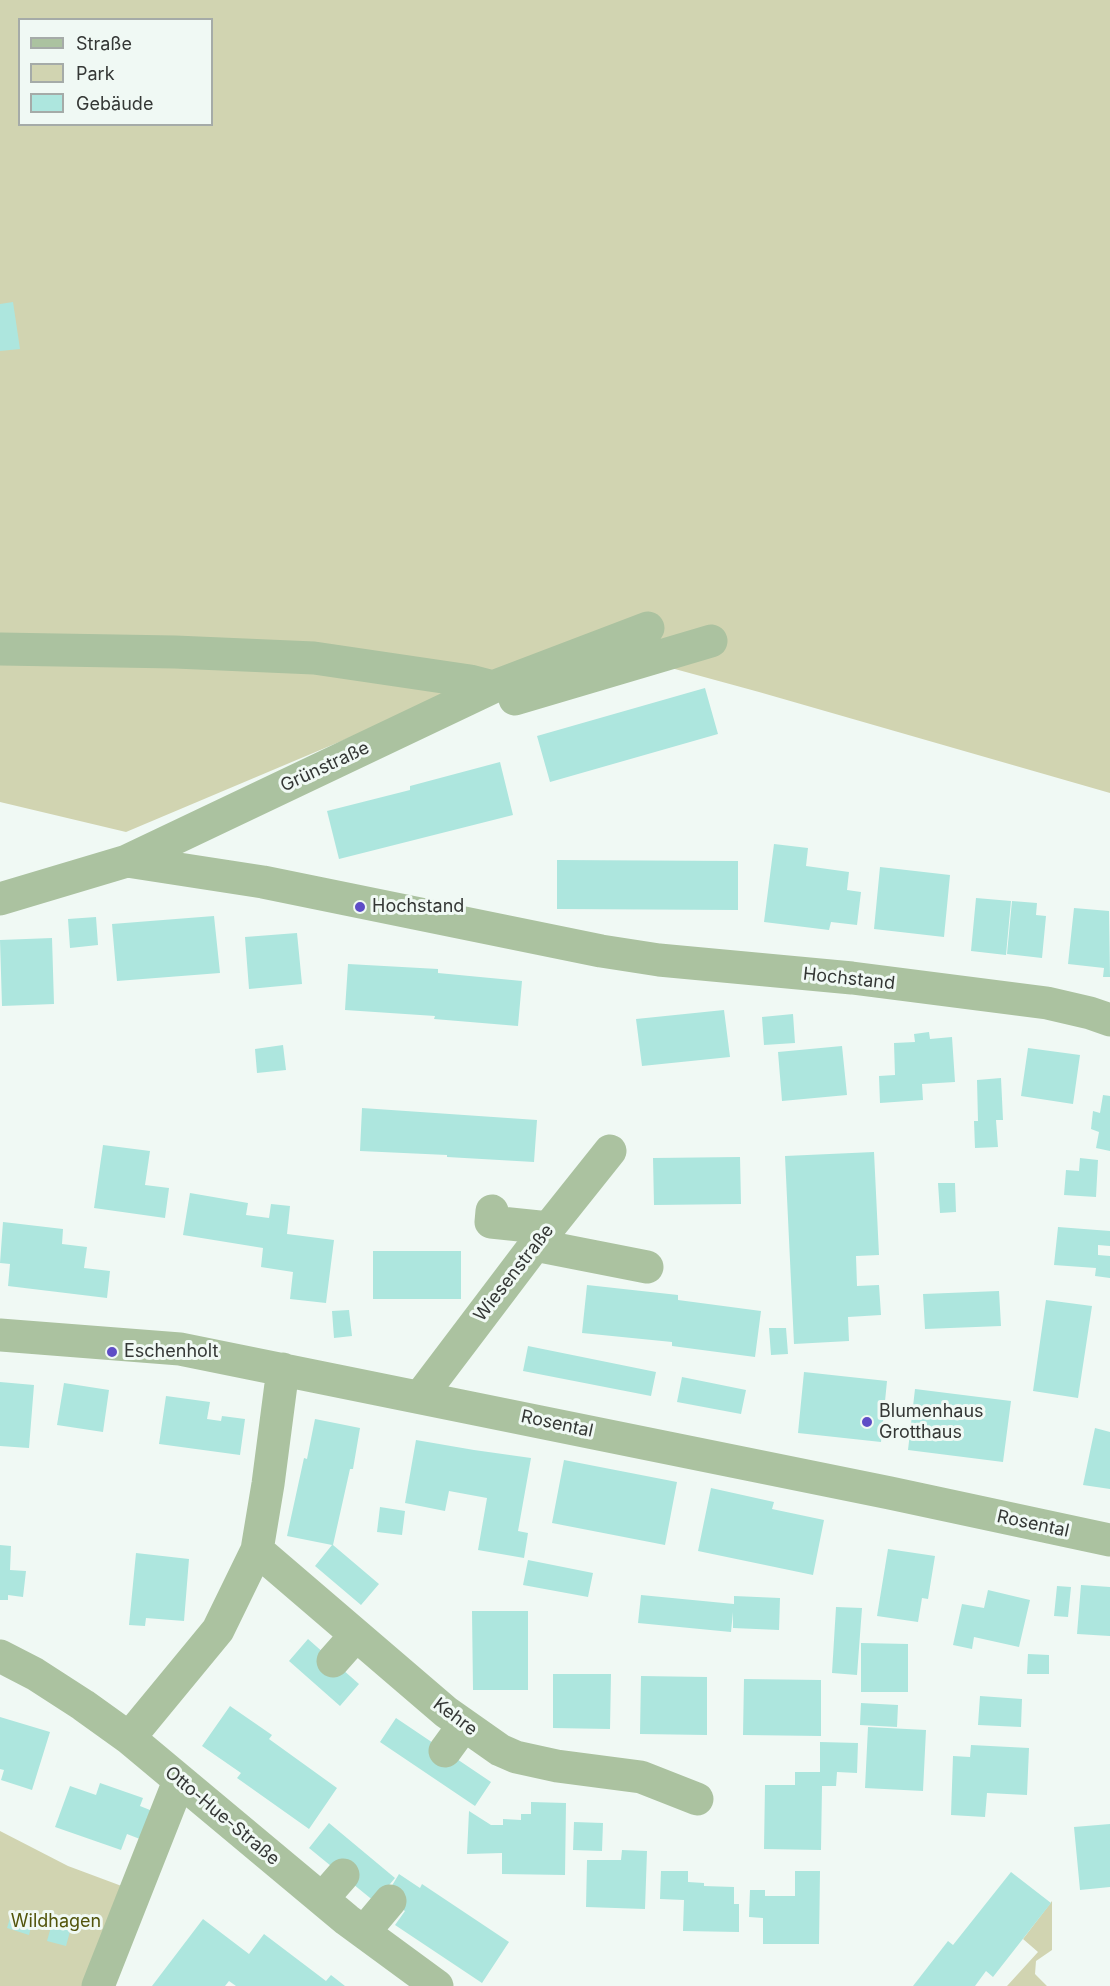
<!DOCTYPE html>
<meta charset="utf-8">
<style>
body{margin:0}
#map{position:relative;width:1110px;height:1986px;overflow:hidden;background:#f0f9f4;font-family:Inter,sans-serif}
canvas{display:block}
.legend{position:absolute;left:18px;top:18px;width:195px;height:108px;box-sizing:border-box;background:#f0f9f4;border:2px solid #a5aba8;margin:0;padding:8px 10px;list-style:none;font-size:18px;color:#343735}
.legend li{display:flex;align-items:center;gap:12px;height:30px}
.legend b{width:30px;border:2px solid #a5aba8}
</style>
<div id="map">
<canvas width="1110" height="1986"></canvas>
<ul class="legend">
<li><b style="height:8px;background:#abc2a0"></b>Straße</li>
<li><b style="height:16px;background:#d1d4b1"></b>Park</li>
<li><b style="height:16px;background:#ade6de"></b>Gebäude</li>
</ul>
</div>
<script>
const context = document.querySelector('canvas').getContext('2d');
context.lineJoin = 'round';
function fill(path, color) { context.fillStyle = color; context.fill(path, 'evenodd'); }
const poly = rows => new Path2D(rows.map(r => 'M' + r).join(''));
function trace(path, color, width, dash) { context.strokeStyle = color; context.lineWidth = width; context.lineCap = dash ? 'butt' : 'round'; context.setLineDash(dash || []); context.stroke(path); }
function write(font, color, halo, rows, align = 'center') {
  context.font = font + ' Inter,sans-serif'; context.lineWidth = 6; context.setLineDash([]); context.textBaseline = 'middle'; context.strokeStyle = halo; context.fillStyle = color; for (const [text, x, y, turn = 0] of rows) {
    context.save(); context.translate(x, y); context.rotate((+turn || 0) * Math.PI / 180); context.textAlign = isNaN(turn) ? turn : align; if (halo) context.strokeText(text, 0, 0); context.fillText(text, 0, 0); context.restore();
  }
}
fill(poly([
 [0,0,1110,0,1110,793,759,692,576,642,126,832,0,802],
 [20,20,212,20,212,124,20,124],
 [0,1831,68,1866,127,1888,93,1986,0,1986],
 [1052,1901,1052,1950,1036,1961,1035,1974,1047,1986,1007,1986,1038,1952,1023,1939]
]), '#d1d4b1');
fill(poly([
 [13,302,20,349,0,351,0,304],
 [705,688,718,734,550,782,537,736],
 [500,762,513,815,339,859,327,811,410,790,410,786],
 [774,844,808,848,806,866,849,872,847,890,861,892,857,925,831,922,829,930,764,922],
 [557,860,738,861,738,910,557,909],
 [880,867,950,875,944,937,874,929],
 [976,898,1011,901,1006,955,971,951],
 [1012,901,1037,903,1036,915,1046,916,1042,958,1007,954],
 [1074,908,1109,911,1110,977,1103,977,1104,968,1068,964],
 [214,916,220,973,117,981,112,924],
 [96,917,98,945,70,948,68,919],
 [297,933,302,984,249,989,245,937],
 [52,938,54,1004,2,1006,0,940],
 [348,964,438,969,438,973,522,981,518,1026,434,1019,435,1016,345,1010],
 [724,1010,730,1057,642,1066,636,1019],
 [793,1014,795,1043,764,1045,762,1017],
 [929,1032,930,1039,952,1037,955,1082,922,1084,923,1100,880,1103,879,1076,895,1075,894,1043,915,1042,914,1034],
 [283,1045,286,1070,257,1073,255,1049],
 [842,1046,847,1095,782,1101,778,1052],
 [1028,1048,1080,1055,1073,1104,1021,1096],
 [1001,1078,1003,1120,996,1120,998,1147,975,1148,974,1121,978,1121,977,1080],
 [1103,1095,1110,1096,1110,1151,1096,1148,1099,1132,1091,1129,1093,1111,1100,1113],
 [362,1108,537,1120,534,1162,447,1157,447,1155,360,1151],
 [103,1145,150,1151,145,1185,169,1188,165,1218,94,1208],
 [874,1152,879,1255,856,1256,857,1286,879,1285,881,1315,848,1317,849,1341,794,1344,785,1156],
 [740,1157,741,1204,654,1205,653,1158],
 [1080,1158,1098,1160,1096,1197,1064,1195,1066,1170,1079,1171],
 [938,1183,955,1183,956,1212,940,1213],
 [190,1193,248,1203,246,1215,269,1218,271,1204,290,1206,287,1234,334,1240,326,1303,290,1299,293,1272,261,1267,263,1248,183,1235],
 [3,1222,63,1229,62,1244,87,1247,84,1268,110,1271,107,1298,8,1286,10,1264,0,1263],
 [1058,1227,1110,1231,1110,1246,1098,1245,1098,1255,1110,1256,1110,1278,1095,1276,1096,1268,1054,1265],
 [373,1251,461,1251,461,1299,373,1299],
 [587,1285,678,1295,678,1300,761,1311,755,1357,672,1346,672,1342,582,1333],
 [999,1291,1001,1326,925,1329,923,1294],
 [1046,1300,1092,1306,1078,1398,1033,1391],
 [349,1310,352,1336,334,1338,332,1311],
 [769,1328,786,1328,788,1354,771,1355],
 [528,1346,656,1372,651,1396,523,1371],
 [804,1372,887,1381,881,1442,798,1433],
 [682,1377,746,1390,741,1414,677,1402],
 [0,1382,34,1385,29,1448,0,1446],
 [64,1383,109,1390,103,1432,57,1425],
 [915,1389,1011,1401,1003,1462,908,1450],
 [166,1396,210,1402,207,1419,221,1421,222,1416,245,1419,240,1455,159,1444],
 [315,1419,360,1428,353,1469,350,1469,333,1545,379,1584,361,1605,315,1566,332,1545,287,1536,304,1458,307,1459],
 [1095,1428,1110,1432,1110,1489,1083,1485],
 [416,1440,474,1450,531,1458,518,1531,528,1533,524,1558,478,1550,487,1498,449,1491,445,1511,405,1503],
 [564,1460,677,1482,665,1545,552,1523],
 [711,1488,774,1502,772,1509,824,1520,813,1575,698,1551],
 [380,1507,405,1511,402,1535,377,1532],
 [0,1545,11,1546,10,1570,26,1571,23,1597,8,1595,8,1600,0,1600],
 [888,1549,935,1556,928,1599,922,1598,918,1622,877,1616],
 [136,1553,189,1559,184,1621,146,1618,145,1626,129,1625],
 [528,1560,593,1573,588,1597,523,1585],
 [1081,1585,1110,1587,1110,1636,1077,1634],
 [1057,1586,1071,1587,1068,1617,1054,1616],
 [988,1590,1030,1600,1019,1647,974,1637,972,1649,953,1645,962,1604,984,1608],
 [641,1595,734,1604,734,1596,780,1598,779,1630,733,1628,733,1612,731,1632,638,1623],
 [836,1607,862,1608,857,1675,832,1673],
 [472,1611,528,1611,528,1690,473,1690],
 [308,1639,359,1684,340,1706,289,1661],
 [861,1643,908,1644,908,1692,861,1692],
 [1028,1654,1049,1655,1049,1674,1027,1674],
 [553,1674,611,1674,610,1729,553,1728],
 [641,1676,707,1677,707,1735,640,1734],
 [744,1679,821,1680,821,1736,743,1735],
 [980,1696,1022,1699,1021,1727,978,1725],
 [861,1703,898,1705,897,1727,860,1725],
 [230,1706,272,1735,269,1739,337,1788,309,1829,237,1778,241,1773,202,1746],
 [0,1717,50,1732,32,1790,1,1780,4,1770,0,1769],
 [396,1718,491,1782,475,1806,380,1742],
 [868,1727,926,1730,923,1791,865,1788],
 [820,1742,858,1743,857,1773,837,1772,836,1786,822,1786,821,1850,764,1849,765,1785,795,1785,795,1772,820,1772],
 [971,1745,1029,1748,1027,1795,987,1793,985,1817,951,1815,953,1756,970,1757],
 [100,1783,143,1798,140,1806,155,1812,145,1841,127,1834,121,1850,55,1827,70,1786,96,1795],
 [531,1802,566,1803,565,1875,502,1874,502,1853,467,1854,469,1811,491,1825,503,1825,503,1819,521,1820,521,1814,531,1814],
 [574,1822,603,1823,602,1851,573,1850],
 [329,1823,395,1878,375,1902,309,1848],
 [1110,1824,1110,1887,1080,1890,1074,1827],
 [622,1850,647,1851,645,1909,586,1907,587,1860,621,1860],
 [661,1871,688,1871,688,1882,704,1883,704,1886,734,1887,734,1904,739,1904,739,1932,683,1931,684,1900,660,1899],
 [795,1871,820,1871,819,1944,763,1944,763,1918,749,1917,750,1890,765,1890,765,1896,795,1896],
 [1011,1872,1051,1903,993,1977,986,1971,975,1986,913,1986,948,1941,953,1945],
 [399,1874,420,1888,422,1884,509,1942,482,1983,395,1925,405,1911,385,1897],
 [12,1912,33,1919,29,1935,7,1928],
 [203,1919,249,1954,264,1934,326,1981,331,1975,345,1986,236,1986,229,1981,225,1986,152,1986],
 [52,1923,71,1928,66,1946,47,1941]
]), '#ade6de');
trace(poly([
 [0,649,175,652,314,658,470,681,493,687],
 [515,699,711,641],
 [127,861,263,882,601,951,659,960,852,978,1047,1003,1090,1013,1110,1020],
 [0,899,127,861,493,687,648,628],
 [492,1211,491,1222,549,1228],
 [535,1245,647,1267],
 [0,1335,180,1349,890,1493,1110,1540],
 [420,1397,535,1245,610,1151],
 [257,1550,446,1712,500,1750,516,1757,557,1766,641,1777,697,1799],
 [0,1656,35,1674,83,1705,129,1738,347,1920,437,1986],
 [333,1661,356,1635],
 [129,1738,218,1630,257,1550,268,1484,283,1369],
 [445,1751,464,1725],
 [322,1899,343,1875],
 [364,1932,390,1901],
 [98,1986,179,1781]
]), '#abc2a0', 33);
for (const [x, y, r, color] of [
 [360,907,6,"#5e4dc6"],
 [112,1352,6,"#5e4dc6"],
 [867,1422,6,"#5e4dc6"]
]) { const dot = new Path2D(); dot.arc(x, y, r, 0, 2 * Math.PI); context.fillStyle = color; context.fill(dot); trace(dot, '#f0f9f4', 2); }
write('18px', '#343735', '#f0f9f4', [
 ["Grünstraße",325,767,-25],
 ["Hochstand",849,979,6],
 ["Wiesenstraße",514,1273,-52],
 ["Rosental",557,1424,12],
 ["Rosental",1033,1524,12],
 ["Kehre",455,1717,37],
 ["Otto-Hue-Straße",222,1816,40]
]);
write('18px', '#343735', '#f0f9f4', [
 ["Hochstand",372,907],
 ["Eschenholt",124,1352],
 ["Blumenhaus",879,1412],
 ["Grotthaus",879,1433]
], 'left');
write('18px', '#52540b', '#f0f9f4', [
 ["Wildhagen",56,1922]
]);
</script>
